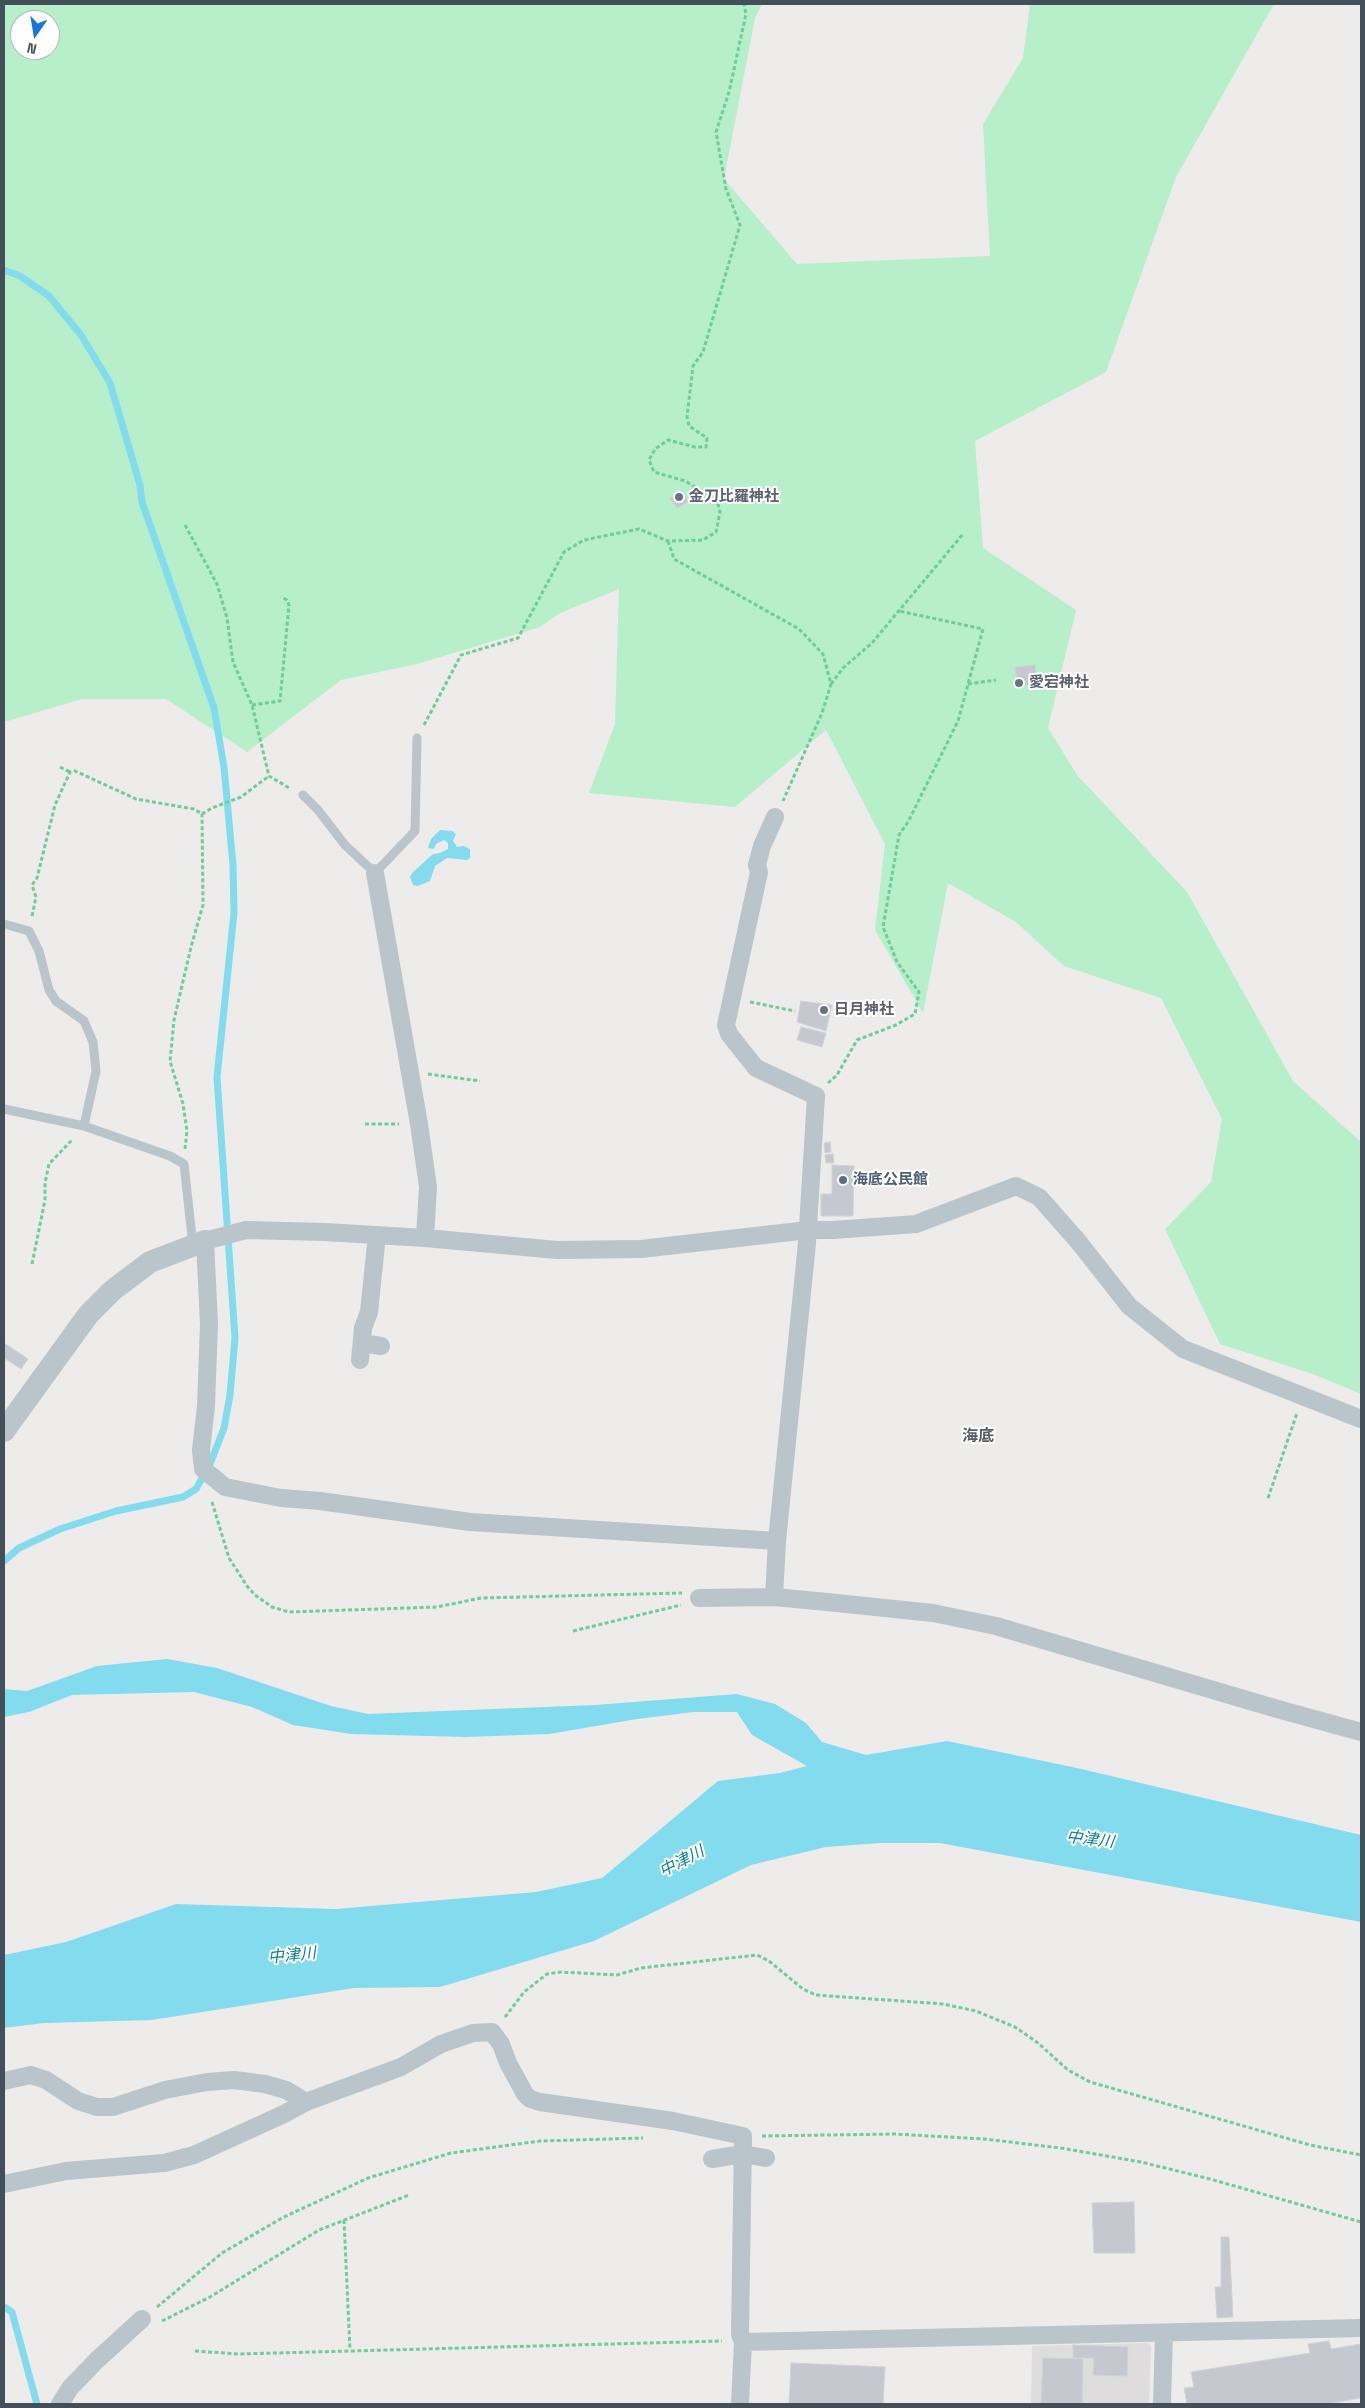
<!DOCTYPE html>
<meta charset="utf-8">
<style>
body{margin:0}
#map{position:relative;width:1365px;height:2408px;overflow:hidden;background:#eeebeb;font-family:"Space Grotesk",sans-serif}
canvas{display:block}
.frame{position:absolute;inset:0;border:5px solid #435059;pointer-events:none}
.north{position:absolute;left:10px;top:10px;width:50px;height:50px;box-sizing:border-box;background:#fff;border:1px solid #b4b9bd;border-radius:50%;rotate:193deg;font-size:14px;font-weight:700;line-height:20px;text-align:center;color:#435059}
.north::after{content:'';display:block;margin:auto;width:18px;height:22px;background:#1577de;clip-path:polygon(50% 0,100% 100%,50% 72%,0 100%)}
</style>
<div id="map">
<canvas width="1365" height="2408"></canvas>
<div class="frame"></div>
<div class="north">N</div>
</div>
<script>
const context = document.querySelector('canvas').getContext('2d');
context.lineJoin = 'round';
function fill(path, color) { context.fillStyle = color; context.fill(path, 'evenodd'); }
const poly = rows => new Path2D(rows.map(r => 'M' + r).join(''));
function trace(path, color, width, dash) { context.strokeStyle = color; context.lineWidth = width; context.lineCap = dash ? 'butt' : 'round'; context.setLineDash(dash || []); context.stroke(path); }
function write(font, color, halo, rows, align = 'center') {
  context.font = font + ' "Space Grotesk","Noto Sans JP",sans-serif'; context.lineWidth = 4; context.setLineDash([]); context.textBaseline = 'middle'; context.strokeStyle = halo; context.fillStyle = color; for (const [text, x, y, turn = 0] of rows) {
    context.save(); context.translate(x, y); context.rotate((+turn || 0) * Math.PI / 180); context.textAlign = isNaN(turn) ? turn : align; if (halo) context.strokeText(text, 0, 0); context.fillText(text, 0, 0); context.restore();
  }
}
fill(poly([
 [1148,2343,1151,2346,1149,2404,1031,2404,1032,2346]
]), '#dfdcdd');
fill(poly([
 [4,4,762,4,755,18,724,179,797,264,990,256,983,124,1023,58,1030,4,1274,4,1176,177,1106,372,975,441,983,548,1076,610,1048,728,1077,775,1187,892,1293,1081,1361,1142,1361,1394,1313,1374,1220,1344,1165,1229,1211,1182,1222,1119,1161,998,1064,966,1016,922,948,883,923,1013,875,930,885,844,826,730,735,807,589,793,615,724,619,589,560,613,540,627,417,664,341,680,247,752,166,699,82,699,4,722],
 [20,20,50,20,50,50,20,50]
]), '#b6efc9');
fill(poly([
 [440,830,452,831,456,834,453,841,457,847,464,846,470,849,470,858,467,860,447,858,435,866,430,881,418,886,413,885,410,877,413,872,433,854,440,853,448,849,448,843,444,840,436,844,434,849,428,848,431,839],
 [167,1659,217,1668,331,1706,368,1714,595,1705,737,1694,775,1704,806,1723,822,1742,866,1755,947,1741,1077,1768,1361,1835,1361,1922,940,1843,881,1843,826,1847,751,1865,594,1941,440,1987,354,1988,152,2020,44,2023,4,2028,4,1955,66,1942,176,1904,336,1909,536,1892,602,1878,718,1781,780,1773,807,1766,752,1735,737,1712,694,1712,637,1719,549,1734,466,1737,351,1734,293,1725,252,1707,194,1692,72,1695,29,1712,4,1717,4,1689,27,1691,97,1666]
]), '#82dced');
trace(poly([
 [4,270,20,276,49,296,81,335,110,383,140,485,142,502,214,708,224,767,233,865,234,913,217,1077,235,1338,230,1395,224,1428,210,1464,196,1489,183,1497,116,1511,60,1529,19,1548,4,1561],
 [4,2307,12,2312,37,2404]
]), '#82dced', 7);
const building = poly([
 [682,491,688,502,677,508,670,498,682,491],
 [1035,665,1037,684,1018,686,1015,667,1035,665],
 [801,1001,832,1005,826,1031,797,1022,801,1001],
 [801,1027,826,1033,822,1047,797,1040,801,1027],
 [830,1142,831,1152,825,1153,824,1143,830,1142],
 [833,1154,834,1163,826,1163,825,1155,833,1154],
 [832,1165,854,1166,853,1216,821,1216,821,1194,832,1194,832,1165],
 [4,1343,28,1359,21,1369,4,1358,4,1343],
 [1134,2202,1135,2253,1094,2253,1092,2203,1134,2202],
 [1221,2237,1229,2237,1233,2317,1217,2318,1215,2287,1221,2287,1221,2237],
 [1329,2341,1331,2349,1361,2344,1361,2398,1326,2404,1187,2404,1184,2388,1194,2387,1191,2372,1310,2353,1308,2344,1329,2341],
 [1073,2345,1128,2347,1127,2376,1093,2375,1094,2358,1073,2358,1073,2345],
 [1043,2358,1083,2359,1082,2404,1041,2404,1043,2358],
 [791,2363,885,2367,883,2404,789,2404,791,2363]
]);
fill(building, '#c5c8ce');
trace(building, '#cfd2d7', 1);
trace(poly([
 [185,525,217,584,227,618,233,662,252,705,269,776,291,789],
 [668,541,674,559,799,629,823,654,831,684,822,713,783,801],
 [831,684,843,668,872,643,963,534],
 [968,684,996,680],
 [252,705,280,701,289,605,287,600,281,597],
 [424,725,461,655,518,638,564,552,584,540,639,529,668,541,703,540,716,532,720,512,717,500,685,481,654,472,649,460,655,449,668,440,695,447,706,447,707,438,689,426,687,417,693,366,703,352,740,225,726,189,716,132,729,92,746,14,744,4],
 [60,767,70,772],
 [32,916,36,897,32,885,37,878,55,805,70,772,75,771,136,799,194,809,202,814,212,808,241,797,269,776],
 [750,1002,795,1011],
 [428,1074,480,1081],
 [828,1083,837,1075,857,1040,896,1025,915,1014,919,992,897,962,883,927,899,835,908,822,958,721,983,629,899,611],
 [365,1124,399,1124],
 [185,1149,187,1131,183,1104,170,1061,174,1020,191,947,203,905,202,814],
 [32,1264,45,1200,45,1183,49,1164,72,1140],
 [1268,1498,1297,1413],
 [212,1502,229,1558,247,1586,255,1595,272,1607,289,1612,437,1607,481,1598,682,1593],
 [573,1631,681,1605],
 [505,2017,524,1992,547,1974,561,1972,617,1975,641,1968,757,1955,769,1961,803,1989,816,1995,943,2004,976,2011,1015,2027,1038,2043,1068,2070,1090,2082,1310,2145,1361,2155],
 [762,2136,895,2134,984,2139,1061,2148,1141,2162,1210,2179,1361,2222],
 [344,2220,350,2350],
 [157,2307,222,2253,282,2218,368,2178,451,2153,540,2141,643,2138],
 [162,2321,210,2297,319,2230,409,2195],
 [195,2351,239,2354,722,2341]
]), '#6ecd99', 3, [4, 2.5]);
trace(poly([
 [303,795,318,810,345,845,375,873,415,831,417,738],
 [4,924,29,931,39,951,49,990,56,1001,84,1021,93,1042,96,1071,84,1126,170,1156,184,1164,193,1246],
 [4,1109,84,1126]
]), '#b9c4cb', 9);
trace(poly([
 [375,873,419,1124,428,1187,425,1238],
 [362,1343,381,1346],
 [360,1360,363,1328,369,1312,377,1235],
 [777,1541,470,1522,320,1501,281,1498,225,1487,203,1469,201,1450,206,1406,209,1324,205,1241,246,1230,325,1232,425,1238,557,1250,641,1249,808,1230,833,1230,916,1224,1016,1186,1039,1197,1077,1240,1129,1306,1183,1349,1361,1419],
 [774,1597,777,1541,807,1243,816,1096,756,1068,729,1034,726,1025,759,872,757,865,762,846,775,817],
 [699,1598,774,1597,827,1602,933,1613,996,1626,1274,1708,1361,1732],
 [4,2081,31,2075,46,2080,78,2101,97,2107,113,2107,165,2090,207,2082,234,2080,265,2084,286,2090,306,2102],
 [712,2159,743,2154,766,2158],
 [4,2184,66,2171,164,2163,194,2155,284,2114,306,2102,401,2067,441,2044,473,2033,492,2032,501,2044,508,2063,525,2094,530,2099,540,2102,673,2121,743,2136,740,2334,743,2342],
 [60,2404,70,2388,97,2360,142,2319],
 [740,2404,743,2342,1361,2328],
 [1162,2404,1164,2333]
]), '#b9c4cb', 18);
trace(poly([
 [4,1431,88,1315,113,1290,150,1262,205,1241]
]), '#b9c4cb', 22);
for (const [x, y, r, color] of [
 [679,497,5,"#6b7280"],
 [1019,683,5,"#6b7280"],
 [824,1010,5,"#6b7280"],
 [843,1180,5,"#5c6f8a"]
]) { const dot = new Path2D(); dot.arc(x, y, r, 0, 2 * Math.PI); context.fillStyle = color; context.fill(dot); trace(dot, '#fff', 2); }
write('bold 15px', '#5b616d', '#fff', [
 ["金刀比羅神社",689,497],
 ["愛宕神社",1029,683],
 ["日月神社",834,1010]
], 'left');
write('bold 15px', '#4e5e75', '#fff', [
 ["海底公民館",853,1180]
], 'left');
write('bold 16px', '#585c60', '#fff', [
 ["海底",978,1437]
]);
write('italic 16px', '#0a8197', '#fff', [
 ["中津川",1090,1840,7],
 ["中津川",682,1862,-28],
 ["中津川",292,1956,-6]
]);
</script>
